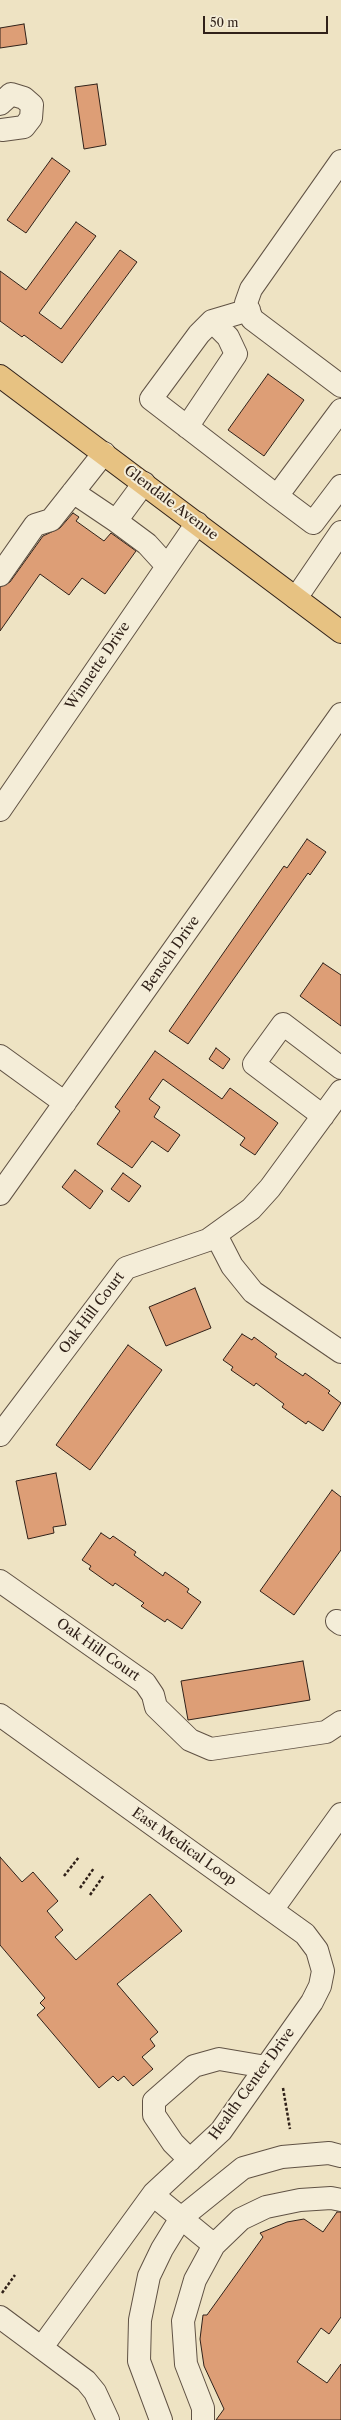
<!DOCTYPE html>
<style>
body{margin:0}
#map{position:relative;width:341px;height:2420px;overflow:hidden;background:#eee3c3;font-family:"Libre Caslon Text",serif}
canvas{display:block}
.scale{position:absolute;left:203px;top:16px;width:125px;height:18px;box-sizing:border-box;border:2px solid #302119;border-top:0;padding-left:5px;font-size:12px;line-height:14px;white-space:nowrap;color:#302119;-webkit-text-stroke:3px #f4edd8;paint-order:stroke}
</style>
<div id="map">
<canvas width="341" height="2420"></canvas>
<div class="scale">50 m</div>
</div>
<script>
const context = document.querySelector('canvas').getContext('2d');
context.lineJoin = 'round';
function fill(path, color) { context.fillStyle = color; context.fill(path, 'evenodd'); }
const poly = rows => new Path2D(rows.map(r => 'M' + r).join(''));
function trace(path, color, width, dash) { context.strokeStyle = color; context.lineWidth = width; context.lineCap = dash ? 'butt' : 'round'; context.setLineDash(dash || []); context.stroke(path); }
function write(font, color, halo, rows, align = 'center') {
  context.font = font + ' "Libre Caslon Text",serif'; context.lineWidth = 4; context.setLineDash([]); context.textBaseline = 'middle'; context.strokeStyle = halo; context.fillStyle = color; for (const [text, x, y, turn = 0] of rows) {
    context.save(); context.translate(x, y); context.rotate((+turn || 0) * Math.PI / 180); context.textAlign = isNaN(turn) ? turn : align; if (halo) context.strokeText(text, 0, 0); context.fillText(text, 0, 0); context.restore();
  }
}
const building = poly([
 [24,24,27,44,0,48,0,28,24,24],
 [97,84,106,145,84,149,75,87,97,84],
 [52,158,70,171,26,233,7,220,52,158],
 [76,222,96,236,39,313,61,329,120,250,137,262,62,363,24,335,22,337,0,321,0,271,26,290,76,222],
 [268,374,304,400,264,456,228,430,268,374],
 [73,513,79,517,76,521,104,541,111,533,136,551,105,594,82,578,69,595,40,574,0,631,0,587,10,582,43,536,60,528,73,513],
 [307,839,326,852,310,875,308,873,188,1044,169,1031,284,866,287,868,307,839],
 [323,963,341,975,341,1026,300,996,323,963],
 [216,1048,230,1059,223,1069,209,1059,216,1048],
 [155,1051,222,1099,230,1088,278,1123,255,1155,240,1145,245,1138,163,1079,149,1099,160,1107,154,1117,180,1135,168,1152,152,1141,132,1168,97,1144,120,1111,115,1107,155,1051],
 [75,1170,103,1191,90,1209,62,1187,75,1170],
 [123,1173,141,1186,129,1202,111,1189,123,1173],
 [195,1288,211,1328,166,1346,149,1307,195,1288],
 [242,1334,252,1340,254,1337,277,1354,275,1357,303,1376,305,1373,330,1391,328,1393,341,1403,323,1431,308,1421,306,1424,282,1407,284,1404,256,1383,254,1386,231,1370,233,1367,223,1360,242,1334],
 [128,1345,162,1370,90,1470,56,1445,128,1345],
 [56,1473,66,1525,53,1527,54,1533,28,1539,16,1481,56,1473],
 [332,1490,341,1497,341,1550,294,1615,260,1591,332,1490],
 [101,1533,110,1539,113,1536,136,1552,134,1555,163,1576,165,1572,189,1589,187,1592,201,1602,182,1629,167,1619,165,1622,141,1606,144,1603,115,1583,113,1586,89,1569,91,1566,82,1560,101,1533],
 [303,1661,310,1700,188,1720,181,1681,303,1661],
 [0,1857,22,1882,33,1872,58,1901,47,1911,63,1930,55,1937,76,1960,150,1894,182,1931,117,1984,158,2032,150,2039,155,2046,142,2057,153,2069,133,2086,124,2076,118,2081,113,2076,99,2088,37,2015,45,2008,40,2003,45,1998,0,1945,0,1857],
 [337,2212,341,2212,341,2317,329,2334,321,2328,297,2362,327,2383,341,2364,341,2420,216,2420,224,2409,204,2366,200,2339,203,2315,207,2315,263,2237,260,2233,287,2222,304,2219,323,2232,337,2212]
]);
fill(building, '#dd9e76');
trace(building, '#302119', 1);
const minor = poly([
 [0,104,11,94,24,98,32,105,31,118,24,127,2,130],
 [341,161,251,289,246,303,252,319,341,386],
 [249,310,212,321,199,334,151,399,277,496,341,410],
 [187,427,236,354,228,337,212,321],
 [73,492,116,521,144,483],
 [277,496,313,523,341,486],
 [116,521,147,544,167,566],
 [0,575,35,525,51,520,104,453],
 [296,598,341,532],
 [0,810,197,523],
 [0,1056,65,1103],
 [323,1116,254,1064,283,1024,341,1068],
 [0,1194,341,714],
 [216,1235,232,1266,253,1292,341,1352],
 [0,1435,126,1268,208,1240,251,1209,270,1188,341,1091],
 [0,1581,145,1683,153,1695,156,1707,190,1740,211,1749,326,1732,341,1722],
 [337,1621,341,1624],
 [0,1715,305,1934,317,1950,323,1971,320,1986,312,2002,221,2131,154,2193,42,2347],
 [272,1910,341,1814],
 [190,2160,173,2143,154,2115,154,2101,194,2066,219,2059,266,2067],
 [153,2195,214,2245,241,2219,266,2207,300,2200,331,2198,341,2200],
 [0,2317,86,2381,95,2392,108,2420],
 [161,2420,139,2361,140,2320,149,2276,162,2249,181,2218,243,2168,282,2157,329,2153,341,2156],
 [203,2420,203,2408,186,2364,183,2321,195,2280,214,2245]
]);
const major = poly([
 [0,376,341,632]
]);
trace(minor, '#605244', 24);
trace(major, '#302119', 24);
trace(poly([
 [64,1876,79,1857],
 [80,1888,94,1868],
 [90,1895,104,1875],
 [283,2088,290,2129],
 [2,2293,15,2275]
]), '#302119', 2.5, [3, 2]);
trace(minor, '#f4edd8', 22);
trace(major, '#e7c282', 22);
write('14px', '#302119', '#f4edd8', [
 ["Glendale Avenue",171,503,37],
 ["Winnette Drive",98,666,-56],
 ["Bensch Drive",171,954,-55],
 ["Oak Hill Court",92,1313,-53],
 ["Oak Hill Court",98,1650,35],
 ["East Medical Loop",184,1847,35],
 ["Health Center Drive",252,2084,-54]
]);
</script>
